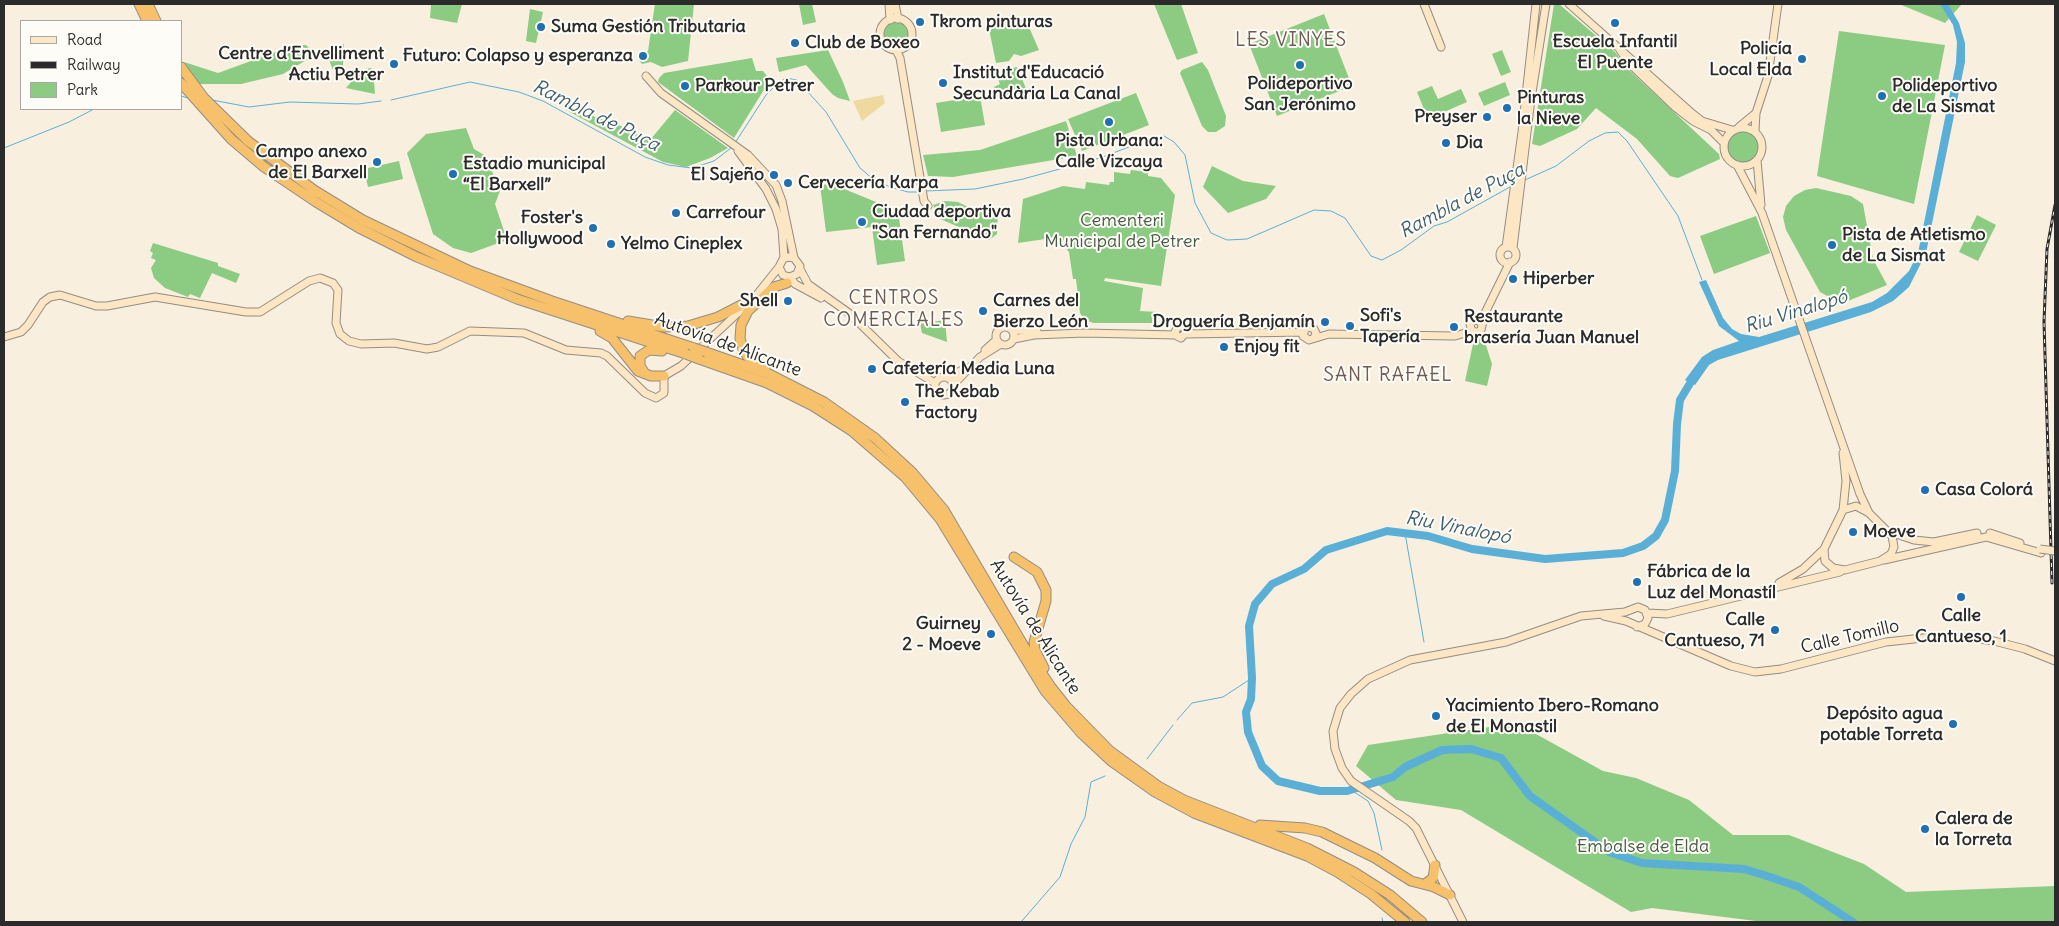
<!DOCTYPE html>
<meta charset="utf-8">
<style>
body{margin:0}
#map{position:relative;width:2059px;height:926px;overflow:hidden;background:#f8efdf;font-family:Delius,sans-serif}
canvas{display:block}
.frame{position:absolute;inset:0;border:5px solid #2b2b2b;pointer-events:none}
.legend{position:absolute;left:20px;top:20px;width:162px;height:90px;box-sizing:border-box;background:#fdfcf7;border:1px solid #a9a8a5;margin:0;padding:6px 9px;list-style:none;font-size:15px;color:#2b2b2b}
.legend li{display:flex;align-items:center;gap:10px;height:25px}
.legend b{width:25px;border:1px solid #a9a8a5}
</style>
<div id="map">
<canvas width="2059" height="926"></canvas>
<div class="frame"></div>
<ul class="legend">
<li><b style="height:6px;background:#fce6c4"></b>Road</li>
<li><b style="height:6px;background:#2b2b2b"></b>Railway</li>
<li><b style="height:14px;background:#8bcb82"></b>Park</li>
</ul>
</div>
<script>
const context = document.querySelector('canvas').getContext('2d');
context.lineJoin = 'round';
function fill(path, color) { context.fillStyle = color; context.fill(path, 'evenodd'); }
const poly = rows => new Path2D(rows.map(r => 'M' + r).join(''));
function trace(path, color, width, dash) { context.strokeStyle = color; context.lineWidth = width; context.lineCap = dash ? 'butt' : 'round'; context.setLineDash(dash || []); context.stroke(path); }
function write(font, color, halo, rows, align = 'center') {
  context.font = font + ' Delius,sans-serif'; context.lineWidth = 4; context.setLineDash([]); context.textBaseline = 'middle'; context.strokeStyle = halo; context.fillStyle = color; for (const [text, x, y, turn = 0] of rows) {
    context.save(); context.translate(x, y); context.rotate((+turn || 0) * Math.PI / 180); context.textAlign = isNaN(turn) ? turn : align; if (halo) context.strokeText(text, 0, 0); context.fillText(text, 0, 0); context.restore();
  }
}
fill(poly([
 [431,4,462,4,457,23,430,18],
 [655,4,694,4,688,61,662,67,651,62,642,64,638,59,648,51],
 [799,4,812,4,816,22,803,25],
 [1154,4,1181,4,1198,53,1177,60],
 [1554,4,1559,4,1615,52,1628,69,1719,154,1720,159,1678,178,1670,176,1637,139,1596,108,1577,129,1540,146,1532,144],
 [1899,4,1962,4,1945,23],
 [530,9,543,12,536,43,526,41],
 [1324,14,1352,86,1277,116,1249,44],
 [1025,18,1039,50,1021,56,1014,54,1009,61,996,63,988,24],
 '884 34a12 12 0 1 1 24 0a12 12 0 1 1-24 0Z',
 [1839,31,1945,45,1914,204,1817,176],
 [344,44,343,66,333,70,326,52],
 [295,45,306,45,313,52,313,56,283,74,241,84,199,84,184,62,218,73],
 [828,50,843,82,850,101,838,98,832,94,806,65,779,72,776,58],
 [1502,50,1511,72,1501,76,1492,54],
 [752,58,756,71,763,71,770,80,734,138,658,82,659,78,664,73],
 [1202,62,1208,70,1226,116,1225,126,1216,132,1208,132,1202,126,1180,73,1182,70],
 [1017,67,1027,91,999,101,994,87,1000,84,995,71],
 [370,68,373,69,375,94,346,88,360,71],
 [1505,82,1510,95,1484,106,1478,93],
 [1432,86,1438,99,1461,89,1467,102,1428,119,1417,92],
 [1136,93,1149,125,1082,151,1068,119],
 [980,96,985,125,941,132,936,103],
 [567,107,621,126,650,140,675,110,728,148,710,158,686,167,663,162,566,110],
 [1066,121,1077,156,953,177,928,176,923,155,980,150],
 [466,128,474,149,486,156,500,191,495,204,507,240,471,253,453,248,433,234,407,153,426,134],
 '1727 147a16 16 0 1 1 32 0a16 16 0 1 1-32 0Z',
 [399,161,403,179,368,187,364,169],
 [1212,166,1243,181,1276,186,1266,199,1228,213,1203,187],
 [1131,170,1148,172,1148,176,1161,178,1175,195,1161,286,1105,278,1104,281,1143,288,1140,311,1157,312,1156,323,1093,323,1084,319,1080,313,1076,279,1073,279,1069,252,1064,246,1064,240,1052,238,1018,243,1023,199,1063,186,1085,189,1086,182,1109,185,1110,182,1114,182,1114,172,1130,174],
 [832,184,898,211,905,261,877,265,872,227,826,232,820,185],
 [1816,188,1851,196,1863,204,1873,259,1887,285,1848,301,1835,300,1820,292,1786,230,1783,217,1786,206,1794,196,1805,190],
 [945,201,958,202,976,211,998,208,997,234,989,240,938,218,933,205],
 [1977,215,1996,225,1978,261,1959,252],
 [1756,216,1770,253,1714,274,1700,236],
 [153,243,218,263,218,266,240,274,236,283,212,273,200,298,190,294,188,297,165,288,154,278,151,268,156,260,151,258,153,253,150,251],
 [945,320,947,342,922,333,920,324,923,323],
 [1482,333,1492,364,1487,386,1465,381,1475,335],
 [1516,723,1603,771,1636,778,1689,800,1733,835,1789,835,1864,864,1906,892,2055,886,2055,922,1764,922,1652,908,1631,912,1461,810,1396,800,1356,766,1368,745]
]), '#8bcb82');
fill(poly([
 [883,95,885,103,862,121,853,101]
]), '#eeda9e');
fill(poly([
 [1940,4,1948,4,1959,23,1965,43,1965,62,1926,253,1909,287,1893,301,1871,312,1718,360,1709,365,1695,385,1685,380,1702,357,1713,350,1739,341,1719,326,1699,282,1706,280,1723,318,1732,329,1741,334,1759,337,1872,302,1887,293,1909,271,1918,253,1956,63,1957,42,1953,25]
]), '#59afd6');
trace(poly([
 [181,96,188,98],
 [212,100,249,107,290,102,358,104,381,101],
 [391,100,470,82,519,92,543,101,645,157,668,165,692,168,714,161,731,148],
 [735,143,766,95,777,84,786,78,797,80,826,112,860,168,873,179,890,187,908,192,919,192],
 [4,148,69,122,94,109],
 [1525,180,1556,166,1589,141,1605,133,1618,132,1627,141,1678,216,1702,280],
 [925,191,975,189,1023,179,1100,158,1147,140,1164,136,1174,142,1185,155,1195,203,1211,233,1227,240,1247,239,1314,210,1331,211,1345,218,1371,256,1382,260,1401,250,1434,226,1447,222,1510,187],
 [1405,533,1424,642],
 [1177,720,1192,703,1223,697,1252,678],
 [1147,759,1173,725],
 [1351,790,1368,801,1374,813,1382,850],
 [1382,918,1383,922],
 [1021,922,1060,877,1071,844,1085,817,1091,782,1105,776]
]), '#59afd6', 1);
trace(poly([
 [1695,375,1680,400,1677,424,1675,471,1665,520,1656,536,1643,546,1623,553,1545,559,1472,549,1428,536,1387,531,1326,550,1304,569,1272,584,1255,604,1249,626,1252,678,1251,699,1246,712,1248,732,1262,766,1278,781,1320,791,1347,791,1393,777,1405,767,1442,750,1471,749,1501,758,1530,796,1609,852,1642,863,1744,869,1764,875,1799,887,1853,922]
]), '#59afd6', 8);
const secondary = poly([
 [889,4,890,20],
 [895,4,898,19],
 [1424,4,1441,47],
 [1569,4,1693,114,1702,121,1732,130],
 '880 34a16 16 0 1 1 32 0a16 16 0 1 1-32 0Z',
 [896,50,900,58,924,201,928,206],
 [1620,50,1629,63,1675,107,1693,121,1711,130,1724,143],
 [646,76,661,93,748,155,776,185,782,201,794,258],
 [1739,127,1756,113],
 '1724 147a19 19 0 1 1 38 0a19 19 0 1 1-38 0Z',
 [1755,131,1756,113,1768,76,1778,4],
 [738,151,766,189,776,209,782,229,784,258],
 [1757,160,1761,205],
 [1737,165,1762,213,1860,494,1869,513],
 [1506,247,1522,132,1536,4],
 '1500 255a8 8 0 1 1 16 0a8 8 0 1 1-16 0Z',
 [1513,248,1531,99,1546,4],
 [800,269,808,284,849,313,898,361,935,383],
 [790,277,795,284,821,298],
 [1482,324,1478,320,1473,321,1470,324,1471,329,1476,333,1481,330,1485,313,1510,262],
 '996 336a9 9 0 1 1 18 0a9 9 0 1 1-18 0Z',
 [1013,330,1037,331],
 [1186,332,1181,338,1177,336,1175,332,1177,328,1182,326,1191,333],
 [1186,334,1303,332],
 [4,337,21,332,28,325,43,302,50,297,60,295,96,306,107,306,155,297,246,312,260,312,309,281,320,278,333,283,338,290,336,323,340,334,349,341,361,344,394,343,427,349,438,347,470,331,524,333,566,350,601,353,607,356,645,393,656,398,664,393,664,376,681,366,755,297,779,267,783,259,788,257,794,258,800,266,797,274,790,277,783,275,779,267],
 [1314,338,1316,333,1314,329,1309,327,1305,329,1303,336,1309,340,1329,334,1455,336,1472,331],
 [1014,339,1034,335,1084,333,1176,335],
 [985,350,996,340],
 '935 386a9 9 0 1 1 18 0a9 9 0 1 1-18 0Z',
 [950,379,960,371],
 [953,385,980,357,1001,344],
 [1843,453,1846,481,1843,510,1824,549,1825,561,1833,568,1845,570,1880,561,1891,554,1894,547,1892,536,1869,513,1856,506,1843,510],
 [1890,532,1914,540,1934,542,1977,533],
 [1990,533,2020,543],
 [1884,560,1986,537,2041,553],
 [1779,583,1803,569,1824,549],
 [1648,613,1667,614,1840,572],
 [1604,616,1626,621,1731,666,1755,672,1781,669,1886,642,1932,637,1966,637,1994,641,2025,649,2055,661],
 [1463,922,1416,828,1409,821,1351,781,1342,768,1335,749,1333,731,1340,708,1351,694,1368,679,1410,660,1506,642,1581,616,1625,612,1638,607,1645,610,1648,618,1645,624,1637,627]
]);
const highway = poly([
 [139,4,147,21],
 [148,4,156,21],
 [181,67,204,98,248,141,314,190,363,220,470,271,552,301,694,348],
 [181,83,231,139,264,167,316,202,359,228,417,257,517,299,686,354],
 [628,321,664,327,688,326,718,317,751,300],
 [600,331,612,338,638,371,651,376,664,376],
 [706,352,769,374,824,402,875,438,912,472,944,510,1025,648,1051,687,1066,706,1110,751,1158,786,1184,800,1307,848,1354,872,1390,895,1422,922],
 [699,359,767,383,813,406,852,431,905,477,940,519,1045,691,1081,733,1111,761,1155,792,1194,813,1307,856,1337,872,1371,894,1405,922],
 [765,368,748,357,743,349,740,338,741,325,748,311,774,287,787,283],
 [644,372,640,366,640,356,649,350,662,351],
 [1014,557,1037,572,1046,590,1046,601,1034,642,1035,650,1044,668],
 [1260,825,1305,828,1322,832,1375,858,1411,881,1434,887,1450,895],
 [1425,884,1433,878,1435,865]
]);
trace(secondary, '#928d85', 9);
trace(highway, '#928d85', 11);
trace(secondary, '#fce6c4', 7);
trace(highway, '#f7c06b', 9);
const rail = poly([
 [2052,583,2044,322,2047,249,2055,205]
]);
trace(rail, '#2b2b2b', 3);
trace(rail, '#fdfcf7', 1, [4]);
const secondaryBridge = poly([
 [2040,549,2055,551]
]);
const highwayBridge = poly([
 [694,348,706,352],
 [686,354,699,359]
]);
trace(secondaryBridge, '#928d85', 9, []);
trace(highwayBridge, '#928d85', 11, []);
trace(secondaryBridge, '#fce6c4', 7);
trace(highwayBridge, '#f7c06b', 9);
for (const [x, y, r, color] of [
 [920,22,5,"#1f6fb2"],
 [1615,23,5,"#1f6fb2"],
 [541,27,5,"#1f6fb2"],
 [795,43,5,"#1f6fb2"],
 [643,56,5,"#1f6fb2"],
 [1802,59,5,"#1f6fb2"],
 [394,64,5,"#1f6fb2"],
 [1300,65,5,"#1f6fb2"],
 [943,83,5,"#1f6fb2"],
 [685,86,5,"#1f6fb2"],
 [1882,96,5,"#1f6fb2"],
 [1507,108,5,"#1f6fb2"],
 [1487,117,5,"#1f6fb2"],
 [1109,122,5,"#1f6fb2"],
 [1446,143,5,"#1f6fb2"],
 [377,162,5,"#1f6fb2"],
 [453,174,5,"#1f6fb2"],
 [774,175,5,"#1f6fb2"],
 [788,183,5,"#1f6fb2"],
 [676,213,5,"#1f6fb2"],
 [862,222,5,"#1f6fb2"],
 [593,228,5,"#1f6fb2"],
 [611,244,5,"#1f6fb2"],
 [1832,245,5,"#1f6fb2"],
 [1513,279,5,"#1f6fb2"],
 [788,301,5,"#1f6fb2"],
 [983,311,5,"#1f6fb2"],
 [1325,322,5,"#1f6fb2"],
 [1350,326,5,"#1f6fb2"],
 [1454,327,5,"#1f6fb2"],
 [1224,347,5,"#1f6fb2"],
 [872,369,5,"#1f6fb2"],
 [905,402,5,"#1f6fb2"],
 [1925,490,5,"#1f6fb2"],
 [1853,532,5,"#1f6fb2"],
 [1637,582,5,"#1f6fb2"],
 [1961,597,5,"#1f6fb2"],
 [1775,630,5,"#1f6fb2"],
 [991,634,5,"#1f6fb2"],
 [1436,716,5,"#1f6fb2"],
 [1953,724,5,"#1f6fb2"],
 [1925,829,5,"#1f6fb2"]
]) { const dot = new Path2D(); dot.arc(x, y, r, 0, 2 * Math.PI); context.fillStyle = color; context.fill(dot); trace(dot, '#fdfcf7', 2); }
write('bold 18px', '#2b2b2b', '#fdfcf7', [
 ["Tkrom pinturas",930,22],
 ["Suma Gestión Tributaria",551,27],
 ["Escuela Infantil",1615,42,"center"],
 ["El Puente",1615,63,"center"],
 ["Club de Boxeo",805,43],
 ["Policía",1792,49,"right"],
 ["Local Elda",1792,70,"right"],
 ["Centre d’Envelliment",384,54,"right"],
 ["Actiu Petrer",384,75,"right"],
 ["Futuro: Colapso y esperanza",633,56,"right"],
 ["Institut d'Educació",953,73],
 ["Secundària La Canal",953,94],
 ["Polideportivo",1300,84,"center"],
 ["San Jerónimo",1300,105,"center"],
 ["Parkour Petrer",695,86],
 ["Polideportivo",1892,86],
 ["de La Sismat",1892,107],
 ["Pinturas",1517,98],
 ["la Nieve",1517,119],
 ["Preyser",1477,117,"right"],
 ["Pista Urbana:",1109,141,"center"],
 ["Calle Vizcaya",1109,162,"center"],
 ["Dia",1456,143],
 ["Campo anexo",367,152,"right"],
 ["de El Barxell",367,173,"right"],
 ["Estadio municipal",463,164],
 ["“El Barxell”",463,185],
 ["El Sajeño",764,175,"right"],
 ["Cervecería Karpa",798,183],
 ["Ciudad deportiva",872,212],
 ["\"San Fernando\"",872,233],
 ["Carrefour",686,213],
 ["Foster's",583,218,"right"],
 ["Hollywood",583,239,"right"],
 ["Pista de Atletismo",1842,235],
 ["de La Sismat",1842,256],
 ["Yelmo Cineplex",621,244],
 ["Hiperber",1523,279],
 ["Shell",778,301,"right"],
 ["Carnes del",993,301],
 ["Bierzo León",993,322],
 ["Sofi's",1360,316],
 ["Tapería",1360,337],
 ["Restaurante",1464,317],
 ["brasería Juan Manuel",1464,338],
 ["Droguería Benjamín",1315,322,"right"],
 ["Enjoy fit",1234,347],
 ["Cafetería Media Luna",882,369],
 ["The Kebab",915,392],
 ["Factory",915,413],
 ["Casa Colorá",1935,490],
 ["Moeve",1863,532],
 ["Fábrica de la",1647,572],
 ["Luz del Monastíl",1647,593],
 ["Calle",1961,616,"center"],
 ["Cantueso, 1",1961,637,"center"],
 ["Calle",1765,620,"right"],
 ["Cantueso, 71",1765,641,"right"],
 ["Guirney",981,624,"right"],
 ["2 - Moeve",981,645,"right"],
 ["Yacimiento Ibero-Romano",1446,706],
 ["de El Monastil",1446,727],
 ["Depósito agua",1943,714,"right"],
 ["potable Torreta",1943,735,"right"],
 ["Calera de",1935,819],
 ["la Torreta",1935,840]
], 'left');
write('18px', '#485b45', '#fdfcf7', [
 ["Cementeri",1122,221],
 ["Municipal de Petrer",1122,242],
 ["Embalse de Elda",1643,847]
]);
write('18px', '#2b2b2b', '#fdfcf7', [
 ["Autovía de Alicante",728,345,20],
 ["Autovía de Alicante",1035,627,58],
 ["Calle Tomillo",1850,637,-13]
]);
context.letterSpacing = '1px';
write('19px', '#6e5b53', '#fdfcf7', [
 ["LES VINYES",1291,41],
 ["CENTROS",894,299],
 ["COMERCIALES",894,321],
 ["SANT RAFAEL",1388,376]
]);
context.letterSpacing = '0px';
write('italic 19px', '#3d606f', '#fdfcf7', [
 ["Rambla de Puça",596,116,26],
 ["Rambla de Puça",1462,201,-28],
 ["Riu Vinalopó",1796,312,-17],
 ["Riu Vinalopó",1458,528,11]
]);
</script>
